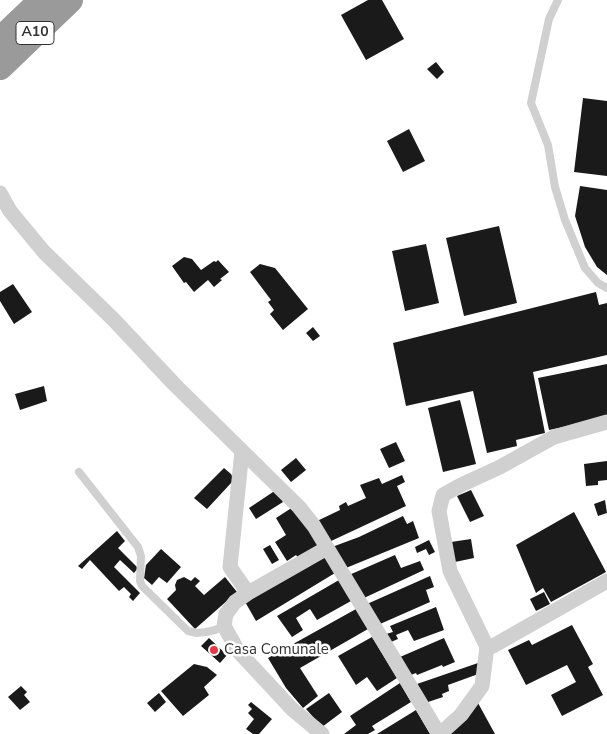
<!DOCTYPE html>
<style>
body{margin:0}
canvas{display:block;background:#fff}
</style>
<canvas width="607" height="734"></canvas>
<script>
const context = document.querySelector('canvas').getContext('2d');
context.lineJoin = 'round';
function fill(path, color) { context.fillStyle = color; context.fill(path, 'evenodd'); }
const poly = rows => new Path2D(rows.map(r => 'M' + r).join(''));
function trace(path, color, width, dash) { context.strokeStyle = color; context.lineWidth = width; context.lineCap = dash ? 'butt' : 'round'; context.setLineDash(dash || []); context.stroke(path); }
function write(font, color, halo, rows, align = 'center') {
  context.font = font + ' "Nunito Sans",sans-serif'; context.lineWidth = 5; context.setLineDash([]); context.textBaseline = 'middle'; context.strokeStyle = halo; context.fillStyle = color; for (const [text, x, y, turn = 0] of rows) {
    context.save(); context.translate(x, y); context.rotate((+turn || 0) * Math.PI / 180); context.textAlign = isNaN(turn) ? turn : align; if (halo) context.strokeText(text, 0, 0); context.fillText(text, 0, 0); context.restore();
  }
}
fill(poly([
 [368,0,382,0,404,39,366,60,341,15],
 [436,62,444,72,437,79,427,69],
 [583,98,607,101,607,176,574,172],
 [409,129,425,161,403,172,387,141],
 [580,186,607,190,607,275,597,267,585,247,575,216],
 [499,226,517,303,464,316,446,238],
 [426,244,439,303,405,311,392,251],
 [184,257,192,259,201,270,214,261,216,262,218,260,229,272,220,279,222,280,214,287,208,280,194,292,186,282,184,283,172,266],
 [260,264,275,268,308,309,283,330,270,314,274,310,268,302,271,300,250,272],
 [13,284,32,312,14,324,0,301,0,292],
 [596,292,599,305,607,303,607,355,533,372,545,433,516,440,517,446,487,453,473,391,406,406,393,343],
 [313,327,320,336,313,341,306,333],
 [607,364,607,418,549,430,538,378],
 [44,386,47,401,20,410,15,394],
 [460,400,476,464,443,472,428,408],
 [396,442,405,461,389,468,380,449],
 [296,458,306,470,291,482,281,470],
 [607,461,607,480,598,481,598,485,586,486,584,464],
 [224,468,231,474,233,478,232,482,207,509,194,498],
 [402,475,405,482,397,486,406,506,329,542,317,521,340,510,339,506,346,502,348,506,366,498,360,485,379,478,382,484],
 [276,490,283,502,256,519,249,508],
 [471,490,484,516,470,522,457,496],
 [605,500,607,513,598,516,594,504],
 [293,507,319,546,299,559,296,555,287,561,275,542,286,535,276,518],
 [574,512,606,572,551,602,543,588,536,593,516,545],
 [403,516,407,524,413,521,419,538,346,568,332,547,359,537],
 [117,531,125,541,118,548,138,568,134,573,120,560,114,567,140,593,133,601,129,597,131,594,124,587,119,591,90,560,82,569,78,566],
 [471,539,474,558,455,562,451,542],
 [429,540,435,552,429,555,426,549,417,553,415,547],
 [270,545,279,560,272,564,263,549],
 [161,549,181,567,167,583,159,577,152,585,144,578,146,565],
 [323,553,335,573,256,621,244,600],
 [395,555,401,568,420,561,424,570,364,598,349,575],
 [430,576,434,587,426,590,430,602,380,624,367,604],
 [184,577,191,581,195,577,200,581,195,586,204,595,225,577,237,592,195,629,167,599,176,590,175,585,177,580],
 [339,580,351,601,317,620,310,609,296,618,303,630,292,637,277,616],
 [544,592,550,604,536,611,530,599],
 [436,607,444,630,414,641,408,630,396,635,398,639,391,642,386,634,393,632,390,626],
 [356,609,368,629,300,668,318,696,303,708,286,688,268,658],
 [572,625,593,664,588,667,603,695,562,716,551,695,576,682,567,665,526,685,508,650,529,640,532,645],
 [372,637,397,678,377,691,367,677,356,685,338,656],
 [209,638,227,655,220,663,201,646],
 [444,638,455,662,443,667,442,665,417,675,416,673,411,675,400,657],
 [478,663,481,673,448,685,449,691,442,694,443,697,428,702,417,684],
 [194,664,207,667,217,675,204,687,209,695,183,716,161,691],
 [400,683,411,702,372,726,375,730,368,734,344,734,356,725,350,716],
 [21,686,27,692,24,695,30,702,20,710,8,697],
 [159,693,166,702,155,712,147,703],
 [329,693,342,712,322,727,306,709],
 [251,702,272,719,259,734,253,734,246,729,254,719,248,713,252,709,248,705],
 [478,703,495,734,447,734],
 [416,710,430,734,377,734]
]), '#1a1a1a');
trace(poly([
 [558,0,549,19,531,103,548,145,555,187,565,220,585,268,598,283,607,288],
 [79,472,138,547,141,556,140,581,142,586,188,631,197,633,206,632,215,630,224,626]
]), '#d0d0d0', 8);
trace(poly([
 [0,193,10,211,44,252,114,320,174,384,299,507,314,526,439,734],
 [607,422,554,437,500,467,461,485,443,495,439,511,450,571,487,647,493,646,607,581],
 [242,451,230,567,248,593],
 [322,734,292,709,238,651,224,626,226,614,235,602,248,593,327,548],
 [440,734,461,715,482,686,487,647]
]), '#d0d0d0', 15);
trace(poly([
 [0,40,42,0],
 [0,67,70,0]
]), '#9a9a9a', 26);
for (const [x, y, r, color] of [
 [214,650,5,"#e63946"]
]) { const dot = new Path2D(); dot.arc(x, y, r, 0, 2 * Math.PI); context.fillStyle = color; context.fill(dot); trace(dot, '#fff', 2); }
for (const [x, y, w] of [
 [35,33,38]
]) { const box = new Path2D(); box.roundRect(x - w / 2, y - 11.5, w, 23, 4); context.fillStyle = '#fff'; context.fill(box); trace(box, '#333', 1); }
write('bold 14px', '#333', null, [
 ["A10",35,33]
]);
write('15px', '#333', '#fff', [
 ["Casa Comunale",224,650]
], 'left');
</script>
